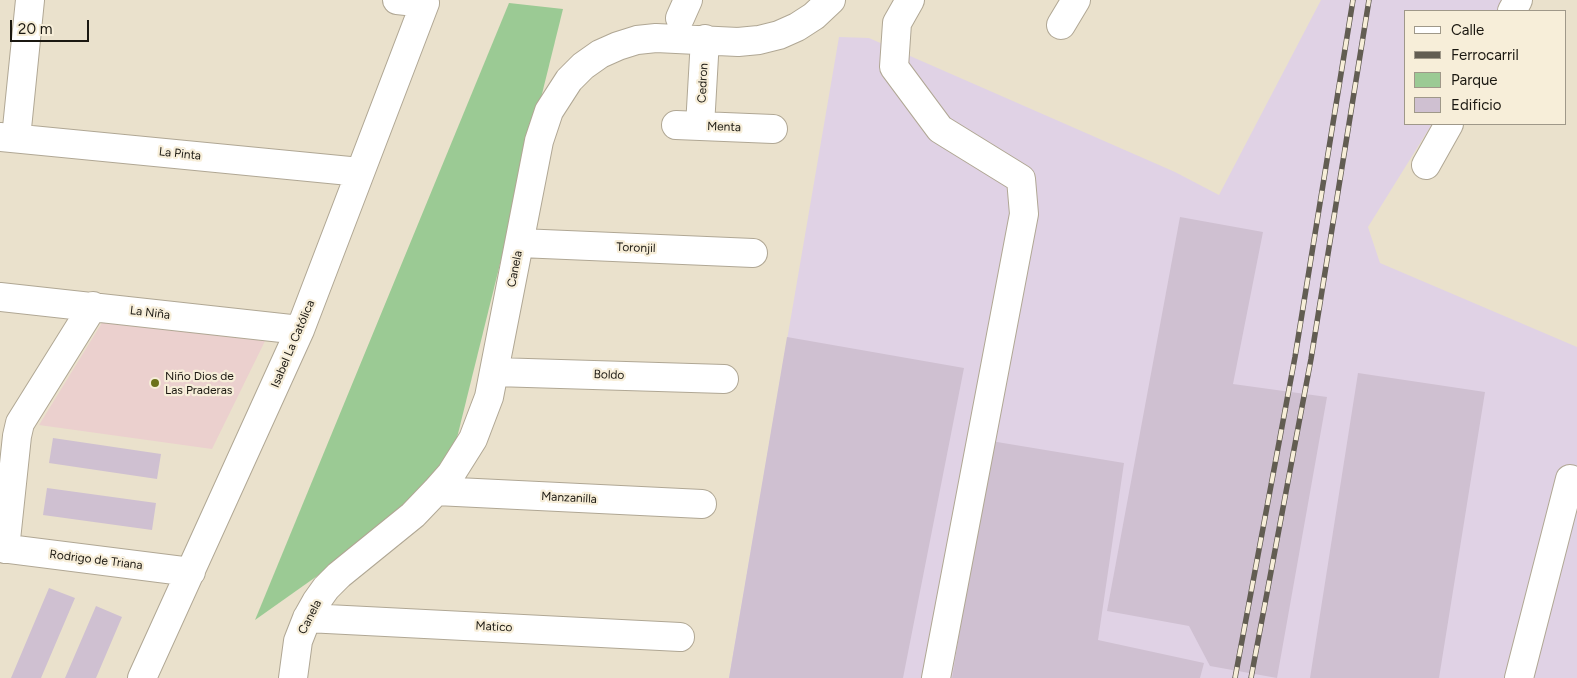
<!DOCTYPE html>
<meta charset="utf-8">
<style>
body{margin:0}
#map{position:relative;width:1577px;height:678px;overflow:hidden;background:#eae1cc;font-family:Figtree,sans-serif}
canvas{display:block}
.legend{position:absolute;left:1404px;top:10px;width:162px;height:115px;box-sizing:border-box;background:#f7eed9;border:1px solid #9f9889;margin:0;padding:6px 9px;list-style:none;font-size:15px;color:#1b1811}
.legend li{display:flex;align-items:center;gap:10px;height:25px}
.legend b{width:25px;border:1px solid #9f9889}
.scale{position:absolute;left:10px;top:20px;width:79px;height:22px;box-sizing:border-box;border:2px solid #1b1811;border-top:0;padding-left:6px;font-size:15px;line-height:18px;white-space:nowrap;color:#1b1811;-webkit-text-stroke:4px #f7eed9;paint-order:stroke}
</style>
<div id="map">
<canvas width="1577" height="678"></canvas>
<ul class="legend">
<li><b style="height:6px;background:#fff"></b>Calle</li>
<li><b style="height:6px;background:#625d52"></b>Ferrocarril</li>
<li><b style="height:14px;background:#9bca94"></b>Parque</li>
<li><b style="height:14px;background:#cfc0d1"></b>Edificio</li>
</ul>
<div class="scale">20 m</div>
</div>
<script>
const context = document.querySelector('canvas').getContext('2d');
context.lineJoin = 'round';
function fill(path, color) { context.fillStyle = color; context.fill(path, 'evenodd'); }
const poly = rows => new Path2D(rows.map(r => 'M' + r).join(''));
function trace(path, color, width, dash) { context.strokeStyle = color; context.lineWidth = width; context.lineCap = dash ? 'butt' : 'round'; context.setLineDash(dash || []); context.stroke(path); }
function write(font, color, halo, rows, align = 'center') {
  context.font = font + ' Figtree,sans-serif'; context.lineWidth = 4.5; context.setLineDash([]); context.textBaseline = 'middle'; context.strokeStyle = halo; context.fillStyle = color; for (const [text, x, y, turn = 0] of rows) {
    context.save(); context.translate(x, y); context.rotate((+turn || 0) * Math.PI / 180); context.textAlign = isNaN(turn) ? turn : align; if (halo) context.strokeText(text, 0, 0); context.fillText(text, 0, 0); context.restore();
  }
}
fill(poly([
 [1321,0,1508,0,1501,11,1406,11,1406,124,1432,124,1368,227,1380,263,1577,347,1577,678,729,678,839,37,869,38,1175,172,1219,195]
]), '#e0d2e5');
fill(poly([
 [103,321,265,341,212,449,39,425]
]), '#ebd0ce');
fill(poly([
 [509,3,563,9,452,458,392,523,255,620]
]), '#9bca94');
fill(poly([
 [1180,217,1263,232,1233,384,1327,397,1277,678,1210,666,1189,626,1107,611],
 [787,337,964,368,903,678,729,678],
 [1358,373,1485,392,1439,678,1310,678],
 [53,438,161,454,157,479,49,463],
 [991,441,1124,463,1098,640,1204,663,1200,678,952,678],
 [47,488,156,503,152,530,43,515],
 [49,588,75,598,41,678,11,678],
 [96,606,122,617,96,678,65,678]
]), '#cfc0d1');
const minor = poly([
 [910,0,897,23,894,67,940,129,1021,179,1024,214,936,678],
 [1512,11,1518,0],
 [680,18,688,0],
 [1061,25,1076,0],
 [676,125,773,129],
 [700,126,705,39],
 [0,137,360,172],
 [16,138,30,0],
 [1426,165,1449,124],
 [520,243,753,253],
 [0,297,300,330],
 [495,372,724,379],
 [436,491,702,504],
 [0,548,191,572],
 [5,549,17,436,20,423,93,306],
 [307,618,680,637],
 [142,678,300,330,425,3,397,0],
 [293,678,298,641,307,618,316,602,326,588,339,575,413,515,436,491,451,474,473,439,489,397,539,141,549,111,569,80,583,66,600,54,618,46,637,40,656,38,738,42,759,40,779,35,797,27,814,16,831,0],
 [1519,678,1570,479]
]);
trace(minor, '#b0a794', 30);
trace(minor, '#fff', 28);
const rail = poly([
 [1235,678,1295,357,1353,0],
 [1251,678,1311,359,1369,0]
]);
trace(rail, '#625d52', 5.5);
trace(rail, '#f7eed9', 4, [11]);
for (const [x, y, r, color] of [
 [155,383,5,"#6b721a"]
]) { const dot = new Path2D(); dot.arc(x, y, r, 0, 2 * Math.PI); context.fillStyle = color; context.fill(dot); trace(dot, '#f7eed9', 2); }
write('12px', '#1b1811', '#f7eed9', [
 ["Cedron",703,83,-87],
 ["Menta",724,127,2],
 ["La Pinta",180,154,6],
 ["Toronjil",636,248,2],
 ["Canela",515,269,-79],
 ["La Niña",150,313,7],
 ["Isabel La Católica",293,344,-67],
 ["Boldo",609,375,2],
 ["Manzanilla",569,498,3],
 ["Rodrigo de Triana",96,560,7],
 ["Canela",310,617,-63],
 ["Matico",494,627,3]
]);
write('12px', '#1b1811', '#f7eed9', [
 ["Niño Dios de",165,376],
 ["Las Praderas",165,390]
], 'left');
</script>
